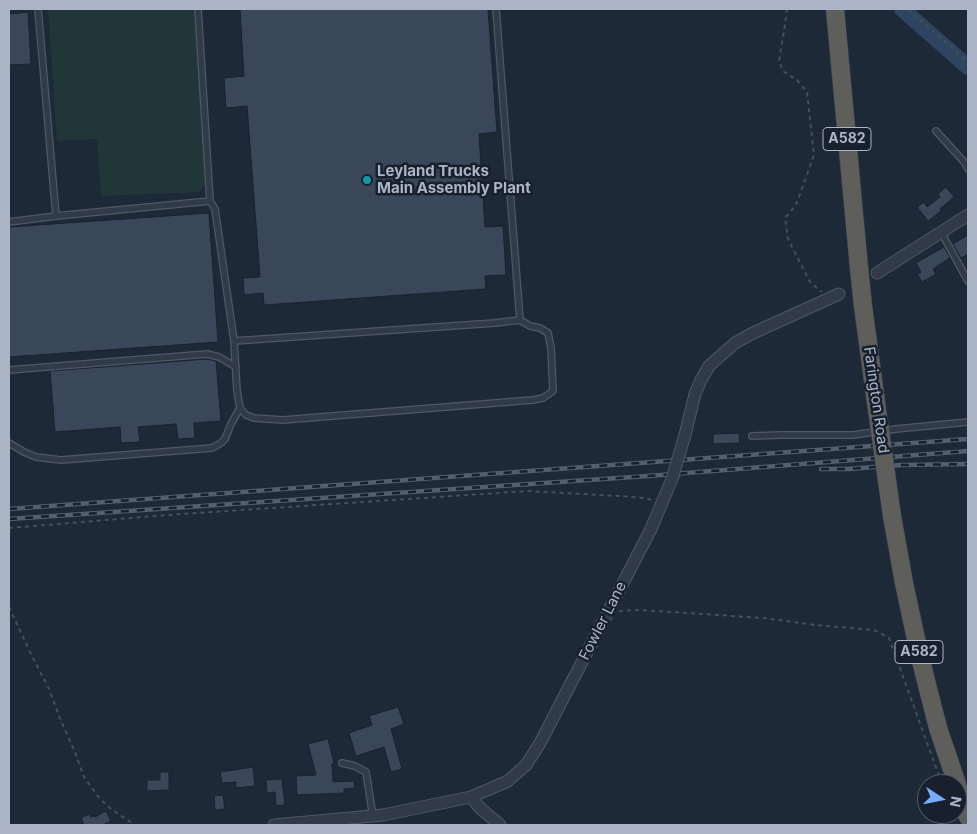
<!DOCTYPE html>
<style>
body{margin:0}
#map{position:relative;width:977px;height:834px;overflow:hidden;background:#1e2937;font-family:Inter,sans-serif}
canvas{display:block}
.frame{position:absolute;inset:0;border:10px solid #abb5c5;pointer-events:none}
.north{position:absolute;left:917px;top:774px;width:50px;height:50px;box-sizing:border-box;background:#17202c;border:1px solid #525c69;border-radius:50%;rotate:101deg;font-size:14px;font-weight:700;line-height:20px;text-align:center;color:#abb5c5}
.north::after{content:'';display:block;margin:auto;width:18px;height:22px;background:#76adff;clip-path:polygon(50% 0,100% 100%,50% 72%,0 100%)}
</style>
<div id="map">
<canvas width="977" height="834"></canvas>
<div class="frame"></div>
<div class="north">N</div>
</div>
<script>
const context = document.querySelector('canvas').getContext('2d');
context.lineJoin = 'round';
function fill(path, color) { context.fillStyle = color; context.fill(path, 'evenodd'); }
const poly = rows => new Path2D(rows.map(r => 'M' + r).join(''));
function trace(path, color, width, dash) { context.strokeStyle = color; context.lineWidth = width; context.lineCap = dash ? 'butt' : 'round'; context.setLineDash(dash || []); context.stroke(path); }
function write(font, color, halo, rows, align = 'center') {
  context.font = font + ' Inter,sans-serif'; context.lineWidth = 5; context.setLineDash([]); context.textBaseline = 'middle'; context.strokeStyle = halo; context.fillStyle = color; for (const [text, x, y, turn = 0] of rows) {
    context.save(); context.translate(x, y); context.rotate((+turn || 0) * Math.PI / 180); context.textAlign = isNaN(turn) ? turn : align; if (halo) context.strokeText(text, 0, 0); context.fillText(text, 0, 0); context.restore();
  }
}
fill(poly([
 [48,9,195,9,206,169,206,184,199,192,101,196,97,139,57,141]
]), '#203638');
trace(poly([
 [902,9,968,67]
]), '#2f4460', 16);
const building = poly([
 [240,9,488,9,497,132,479,134,485,227,503,226,506,275,485,276,486,289,264,305,263,293,244,295,243,278,260,277,247,106,226,108,224,78,244,76,240,9],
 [28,12,31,64,9,65,9,14,28,12],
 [946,187,954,197,940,209,941,211,928,221,917,207,924,202,927,207,940,197,938,194,946,187],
 [209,213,218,342,9,357,9,227,209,213],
 [968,235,968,254,961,258,953,244,968,235],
 [944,247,950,258,933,269,936,274,922,282,917,274,921,272,916,263,944,247],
 [207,359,216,361,221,421,194,423,195,438,178,439,176,424,138,427,140,442,121,443,120,427,55,432,50,371,207,359],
 [739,433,740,443,713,444,713,434,739,433],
 [398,707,404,724,391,729,402,769,391,772,384,747,356,756,349,733,372,725,369,716,398,707],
 [328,739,334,763,332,764,333,782,354,781,355,788,344,789,344,793,297,795,296,776,316,775,308,744,328,739],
 [253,767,255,786,236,788,236,782,222,783,220,772,253,767],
 [160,772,169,772,169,790,147,791,147,780,160,780,160,772],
 [282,779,285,805,276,806,275,792,267,793,266,780,282,779],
 [223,795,225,809,215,810,214,796,223,795],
 [106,811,111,821,103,825,84,825,81,818,89,814,91,817,94,816,95,817,106,811]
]);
fill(building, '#394758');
trace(building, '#19222e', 1);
const service = poly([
 [38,9,56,216,210,201,198,9],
 [936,131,965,163,968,169],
 [210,201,215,209,234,341,495,323,520,320,496,9],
 [9,222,56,216],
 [941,232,968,281],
 [234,341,237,391,240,408,246,415,254,418,283,420,533,400,543,398,553,391,551,348,548,333,540,328,530,326,520,320],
 [9,370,207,354,219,357,236,367],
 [752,436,781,435,853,435,896,429,968,422],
 [9,443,24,452,36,457,61,460,212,448,221,443,225,439,231,424,240,408],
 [342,763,355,766,366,772,373,817]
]);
const minor = poly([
 [877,273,968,215],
 [685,435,695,394,701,380,709,366,735,343,753,333,839,294],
 [471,797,479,807,500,825],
 [274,825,383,815,471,797,508,781,526,765,540,743,651,529,672,479]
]);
const trunk = poly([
 [835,9,859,268],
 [863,306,875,395],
 [892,516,904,583,919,653,938,728,957,784],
 [957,785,968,817]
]);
trace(service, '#4f5866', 8);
trace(minor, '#4f5866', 13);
trace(trunk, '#3c4552', 19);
trace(poly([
 [787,9,785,25,779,61,783,71,797,80,807,92,814,155,796,205,785,218,788,239,810,282,822,292],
 [908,9,968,62],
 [9,528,167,515,528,491,636,497,653,500],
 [9,607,31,654,49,689,61,721,75,752,84,777,100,799,111,809,135,825],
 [619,611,639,610,764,618,815,625,874,630,880,633,889,638,942,784]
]), '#3d5356', 2, [4, 4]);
trace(service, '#313b47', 5.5);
trace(minor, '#313b47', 11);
trace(trunk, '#5e5e5b', 18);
const rail = poly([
 [821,469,848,469,901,465,968,464],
 [9,509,968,439],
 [9,519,648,476,968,451]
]);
trace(rail, '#535f6f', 4.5);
trace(rail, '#17202c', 2.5, [8]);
const minorBridge = poly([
 [672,479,685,435]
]);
const trunkBridge = poly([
 [859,268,863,306],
 [875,395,892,516]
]);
trace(minorBridge, '#4f5866', 13, []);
trace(trunkBridge, '#3c4552', 19, []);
trace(minorBridge, '#313b47', 11);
trace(trunkBridge, '#5e5e5b', 18);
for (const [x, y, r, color] of [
 [367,180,5,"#0f9aa8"]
]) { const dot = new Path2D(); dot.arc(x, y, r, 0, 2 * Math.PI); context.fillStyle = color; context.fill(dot); trace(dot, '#17202c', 2); }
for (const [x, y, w] of [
 [847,139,48],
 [919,652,48]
]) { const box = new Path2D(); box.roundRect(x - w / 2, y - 11.5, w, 23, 4); context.fillStyle = '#17202c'; context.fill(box); trace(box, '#abb5c5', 1); }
write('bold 14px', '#abb5c5', null, [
 ["A582",847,139],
 ["A582",919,652]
]);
write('bold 15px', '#abb5c5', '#17202c', [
 ["Leyland Trucks",377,171],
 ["Main Assembly Plant",377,188]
], 'left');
write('15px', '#abb5c5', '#17202c', [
 ["Farington Road",876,400,82],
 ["Fowler Lane",603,621,-63]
]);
</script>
